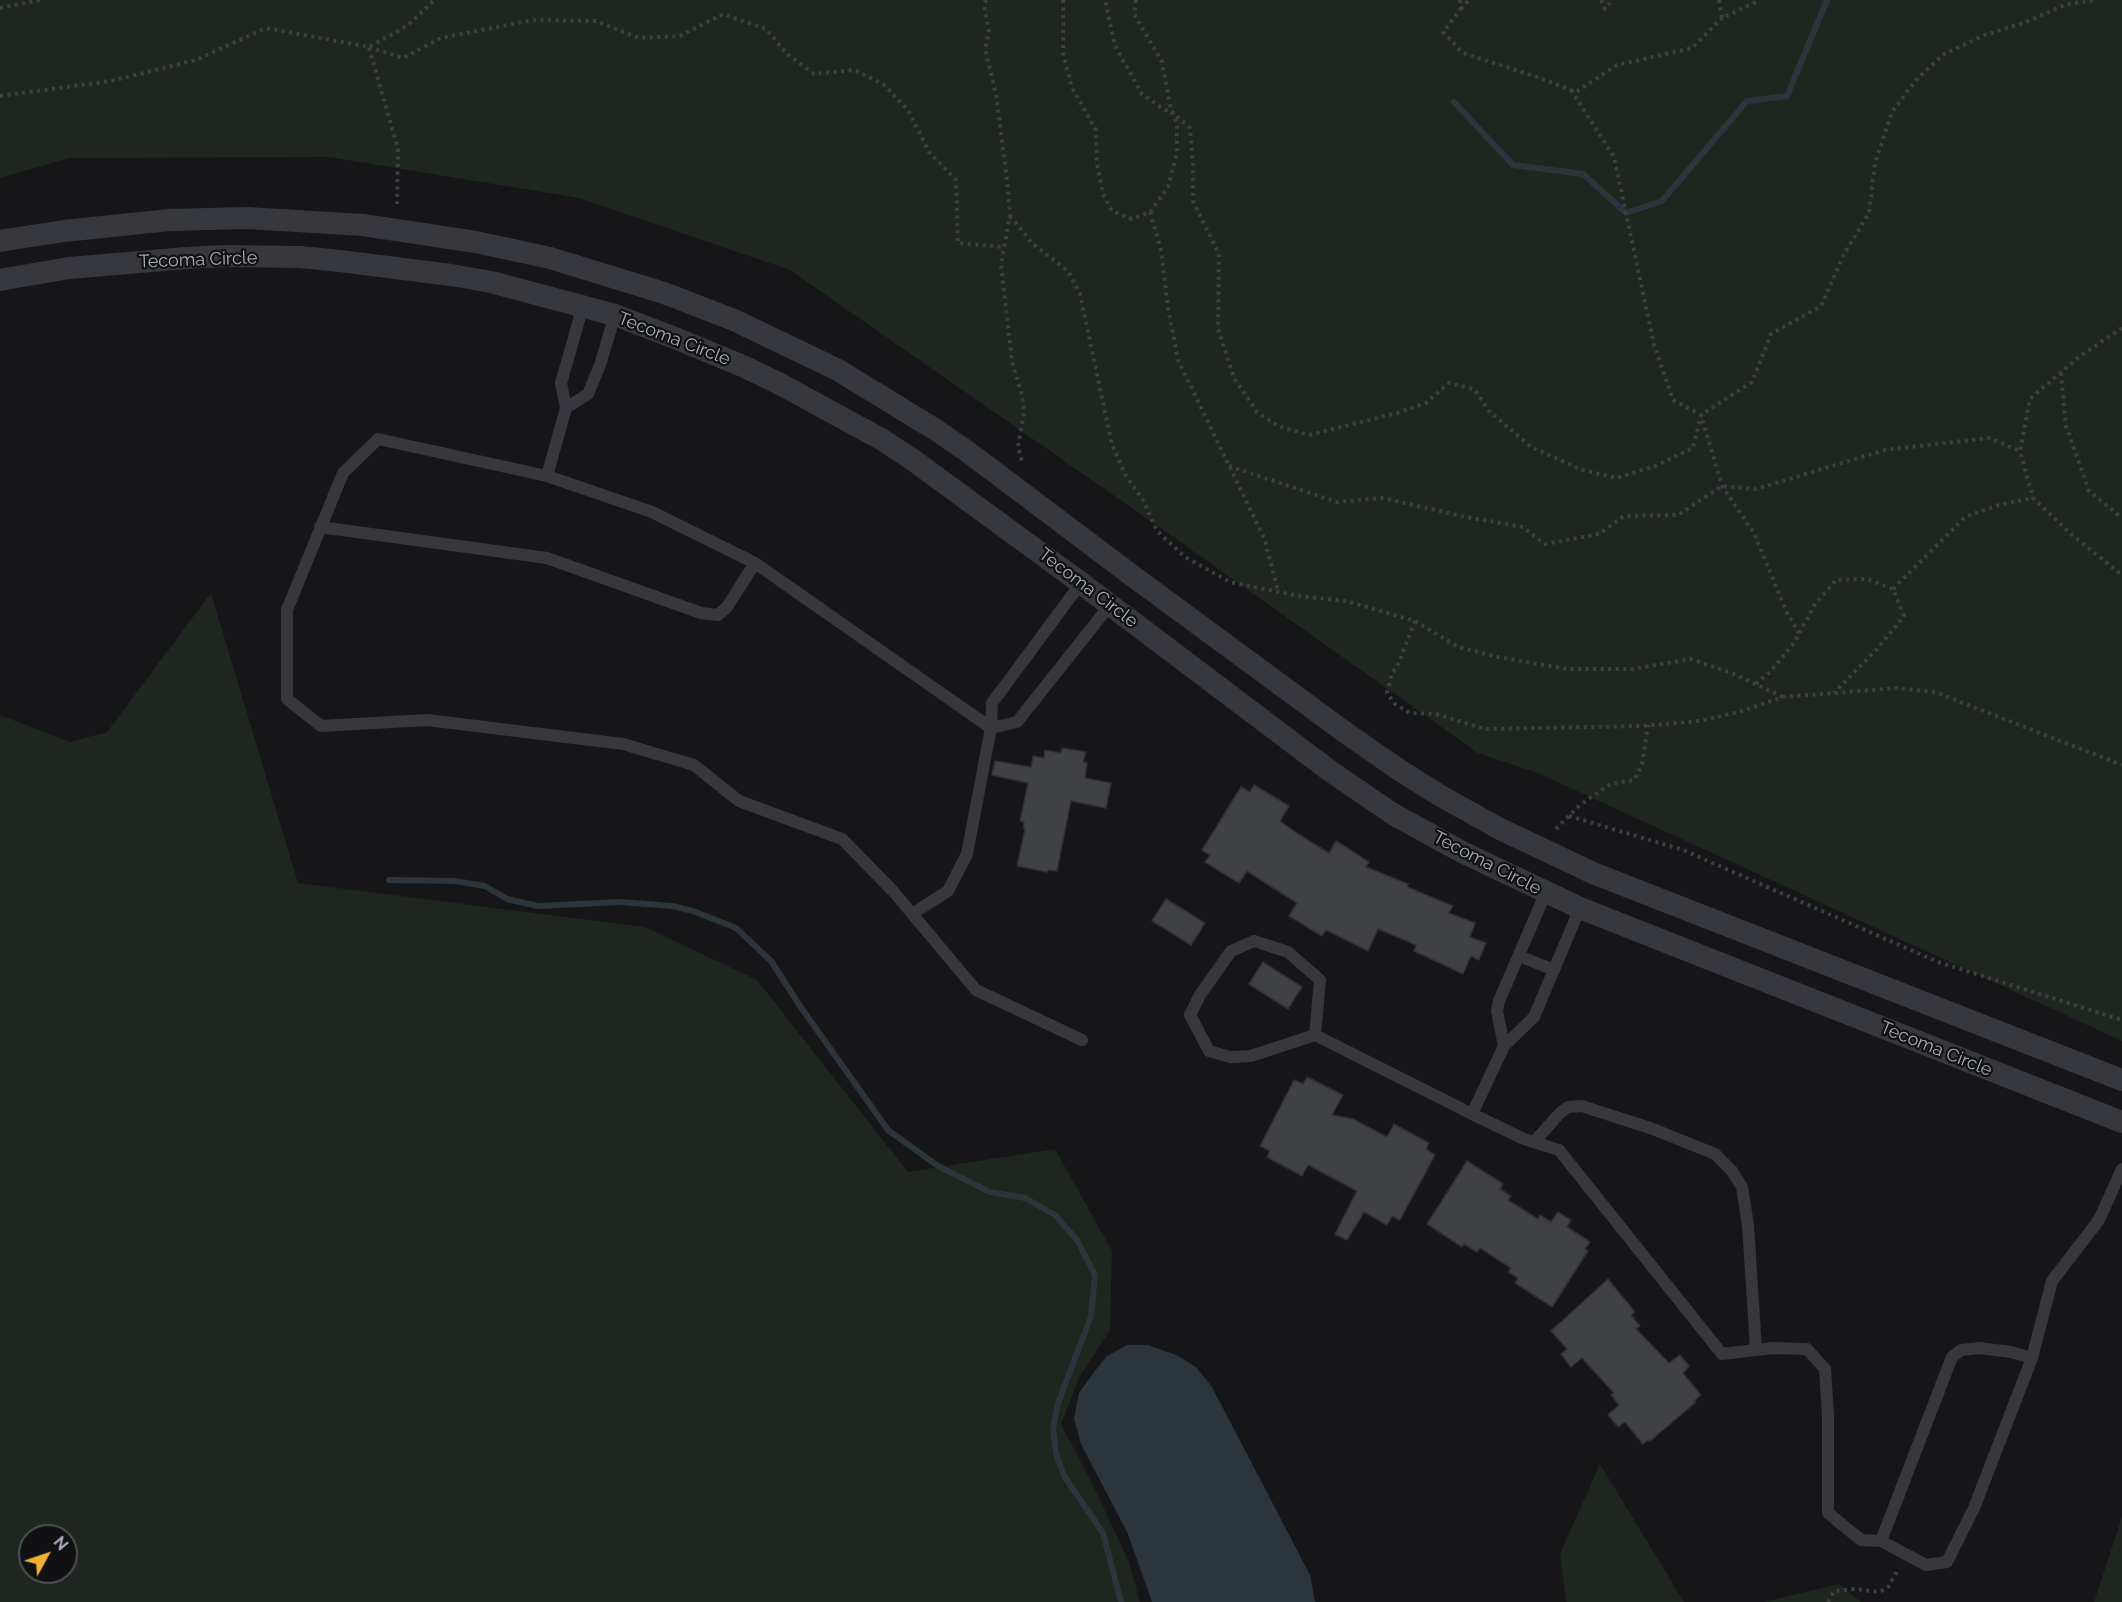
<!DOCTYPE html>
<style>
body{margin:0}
#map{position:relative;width:2122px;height:1602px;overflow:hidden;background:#161618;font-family:Raleway,sans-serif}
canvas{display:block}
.north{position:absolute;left:18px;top:1524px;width:60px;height:60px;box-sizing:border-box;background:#111113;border:2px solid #4d4f55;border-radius:50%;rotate:50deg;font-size:16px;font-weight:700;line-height:24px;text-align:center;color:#a8adb8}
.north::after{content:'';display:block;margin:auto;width:21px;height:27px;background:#f2b134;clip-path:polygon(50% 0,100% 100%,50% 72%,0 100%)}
</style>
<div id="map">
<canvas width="2122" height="1602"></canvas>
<div class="north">N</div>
</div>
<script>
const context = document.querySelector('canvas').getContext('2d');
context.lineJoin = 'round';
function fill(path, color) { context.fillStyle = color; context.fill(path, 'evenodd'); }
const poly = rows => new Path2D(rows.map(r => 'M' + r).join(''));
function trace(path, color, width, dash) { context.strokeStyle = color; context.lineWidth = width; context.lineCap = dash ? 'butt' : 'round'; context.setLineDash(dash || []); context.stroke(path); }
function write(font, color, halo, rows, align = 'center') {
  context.font = font + ' Raleway,sans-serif'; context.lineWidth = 4.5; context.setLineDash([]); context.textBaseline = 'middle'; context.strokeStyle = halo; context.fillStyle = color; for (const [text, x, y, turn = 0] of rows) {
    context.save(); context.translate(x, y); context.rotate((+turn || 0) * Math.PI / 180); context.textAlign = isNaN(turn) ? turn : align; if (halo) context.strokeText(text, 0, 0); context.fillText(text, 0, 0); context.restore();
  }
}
fill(poly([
 [0,0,2122,0,2122,1041,1540,774,1478,753,1162,529,790,270,579,198,329,157,70,158,0,178],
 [211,593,298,883,645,927,757,980,908,1172,1055,1149,1112,1251,1110,1330,1080,1376,1061,1424,1092,1483,1129,1562,1140,1602,0,1602,0,715,70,742,107,732],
 [30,1536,66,1536,66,1572,30,1572],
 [1600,1464,1684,1602,1566,1602,1560,1554],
 [2122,1517,2122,1602,2094,1602],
 [1839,1584,1861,1602,1764,1602]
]), '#1e261f');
fill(poly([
 [1127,1345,1148,1345,1176,1355,1196,1367,1212,1387,1310,1575,1315,1602,1152,1602,1128,1534,1081,1444,1074,1419,1079,1393,1094,1372,1107,1356]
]), '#2c353c');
trace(poly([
 [1454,102,1513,165,1583,174,1626,213,1662,201,1747,101,1787,96,1827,0],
 [389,880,455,881,485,886,507,899,538,906,620,902,672,906,693,911,736,928,771,961,800,1006,888,1130,938,1166,990,1192,1025,1198,1055,1215,1077,1240,1095,1275,1091,1316,1058,1403,1053,1429,1056,1453,1064,1476,1103,1533,1121,1602]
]), '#2c353c', 6);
const building = poly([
 [1062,748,1086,752,1083,762,1087,763,1085,778,1111,783,1106,808,1071,801,1057,871,1048,870,1047,872,1017,866,1025,829,1023,828,1024,822,1020,821,1028,783,992,775,995,761,1031,767,1033,756,1044,758,1045,750,1061,753,1062,748],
 [1254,785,1289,806,1280,821,1298,834,1329,853,1336,841,1369,862,1366,867,1408,884,1407,887,1453,906,1449,913,1475,923,1470,937,1486,943,1479,960,1471,956,1463,974,1414,951,1416,945,1378,929,1368,951,1326,930,1322,936,1289,916,1297,903,1247,871,1239,883,1205,862,1210,855,1202,850,1241,787,1250,792,1254,785],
 [1166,899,1205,923,1191,945,1152,921,1166,899],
 [1263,962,1302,987,1288,1009,1249,984,1263,962],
 [1307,1077,1343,1095,1332,1115,1353,1119,1387,1137,1394,1124,1429,1143,1426,1149,1435,1155,1400,1220,1392,1216,1387,1225,1364,1212,1347,1240,1335,1234,1357,1191,1308,1165,1302,1176,1267,1157,1270,1151,1260,1146,1294,1080,1303,1084,1307,1077],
 [1467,1161,1503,1184,1500,1189,1511,1196,1508,1200,1538,1219,1540,1215,1551,1222,1558,1212,1571,1220,1567,1227,1590,1242,1585,1249,1588,1251,1552,1307,1515,1283,1518,1278,1508,1272,1511,1268,1480,1248,1477,1252,1464,1244,1462,1247,1427,1224,1467,1161],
 [1608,1279,1635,1312,1631,1315,1640,1326,1636,1329,1669,1363,1680,1355,1689,1366,1683,1373,1701,1395,1694,1401,1696,1402,1650,1441,1648,1440,1643,1444,1625,1422,1618,1427,1608,1415,1619,1405,1611,1395,1614,1393,1582,1358,1571,1367,1561,1354,1567,1349,1551,1331,1608,1279]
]);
fill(building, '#404145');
trace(building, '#303034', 1.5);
trace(poly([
 [986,0,984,5,989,32,985,49,996,94,1008,188,1010,216,1001,264,1012,362,1022,395,1024,413,1018,446,1022,462],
 [1063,0,1063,53,1072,88,1096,130,1097,164,1103,194,1112,211,1132,219,1150,212,1168,187,1177,153,1177,123,1171,111,1165,110,1142,94,1115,46,1105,0],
 [1136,0,1134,14,1162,62,1171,111,1190,128,1193,165,1193,201,1219,254,1218,329,1234,378,1257,412,1278,426,1309,435,1397,413,1426,403,1449,383,1474,389,1489,411,1531,447,1582,470,1617,478,1655,466,1693,448,1701,415,1752,382,1771,334,1821,306,1844,254,1869,213,1875,163,1892,112,1915,81,1944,54,1985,35,2026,22,2067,4,2096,0],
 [1460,0,1460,10,1443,32,1463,53,1540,78,1576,92,1617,65,1692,48,1722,18],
 [1601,0,1605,9,1613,0],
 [1719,0,1722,18,1754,3,1755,0],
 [0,8,40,0],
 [1461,9,1469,0],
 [369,47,403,58,441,38,533,20,596,21,639,38,680,36,723,14,766,29,787,54,814,74,854,70,883,84,908,110,929,152,956,180,958,243,1003,247],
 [369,48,398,149,397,204],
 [1571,90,1614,157,1654,345,1673,400,1701,415,1722,486,1754,533,1787,613,1799,633],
 [0,96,111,81,196,60,266,28,369,47,407,26,434,0],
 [1150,212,1161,250,1168,308,1178,360,1265,540,1278,592],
 [1010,216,1033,244,1068,271,1080,294,1112,445,1125,474,1144,502,1157,531,1185,557,1230,582,1299,596,1346,601,1415,621,1458,647,1498,657,1567,669,1632,669,1691,659,1734,674,1783,697],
 [2122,328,2080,356,2030,399,2020,451,2033,498,2071,534,2122,575],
 [2061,373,2066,426,2089,491,2122,518],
 [1229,466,1337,502,1382,498,1466,517,1523,527,1545,544,1599,534,1624,516,1678,515,1722,486,1756,489,1885,450,1989,438,2020,451],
 [1893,589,1965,517,1999,505,2033,498],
 [1415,621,1397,667,1392,673,1387,693,1395,704,1410,713,1436,714,1485,729,1642,726,1700,721,1739,712,1783,697,1897,688,1935,692,2122,765],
 [1756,684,1771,671,1794,643,1815,604,1836,580,1867,579,1893,589,1904,616,1877,649,1834,693],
 [1569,816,1683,850,1938,962,2122,1020],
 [1556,829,1580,805,1610,784,1634,780,1642,765,1648,725],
 [1828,1602,1834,1591,1854,1589,1880,1592,1888,1587,1899,1568]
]), '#3d3f44', 4, [3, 4.5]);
trace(poly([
 [583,306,561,383,566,408,547,476,378,439,343,473,287,610,287,699,321,726,427,720,623,744,694,765,739,801,842,839,893,891,976,990,1082,1040],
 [566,408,588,394,600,365,615,315],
 [547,476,652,512,755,563],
 [320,527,547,558,701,613,718,615,727,607,755,563,991,728,967,854,948,891,912,914],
 [1081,583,992,703,991,728,1017,722,1110,605],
 [1580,908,1534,1017,1504,1046,1472,1114,1524,1139,1559,1150,1722,1354,1773,1348,1807,1349,1825,1369,1828,1416,1828,1513,1861,1540,1881,1541,1952,1357,1961,1350,1979,1348,2011,1352,2032,1358,1974,1508,1947,1562,1926,1565,1881,1541],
 [1519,956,1554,970],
 [1315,1035,1320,980,1288,952,1254,941,1231,951,1200,995,1190,1015,1209,1051,1230,1057,1251,1056,1315,1035,1472,1114],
 [1504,1046,1497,1011,1499,1001,1546,892],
 [1534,1142,1560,1113,1568,1107,1582,1106,1653,1129,1715,1154,1732,1171,1742,1187,1748,1225,1756,1350],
 [2032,1358,2052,1281,2099,1220,2122,1169]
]), '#37383d', 12);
trace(poly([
 [0,241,64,231,169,220,247,218,363,225,476,242,550,258,664,293,734,320,838,370,936,430,968,452,1134,577,1346,733,1398,769,1439,795,1500,829,1593,873,2122,1080],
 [0,280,69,268,187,258,225,256,300,257,340,261,451,275,491,282,615,315,675,338,745,367,780,384,881,439,913,460,1081,583,1330,771,1393,814,1462,852,1580,908,2122,1122]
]), '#37383d', 22);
write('18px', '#a8adb8', '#111113', [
 ["Tecoma Circle",198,260,-2],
 ["Tecoma Circle",674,339,21],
 ["Tecoma Circle",1088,588,37],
 ["Tecoma Circle",1487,863,27],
 ["Tecoma Circle",1936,1049,22]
]);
</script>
